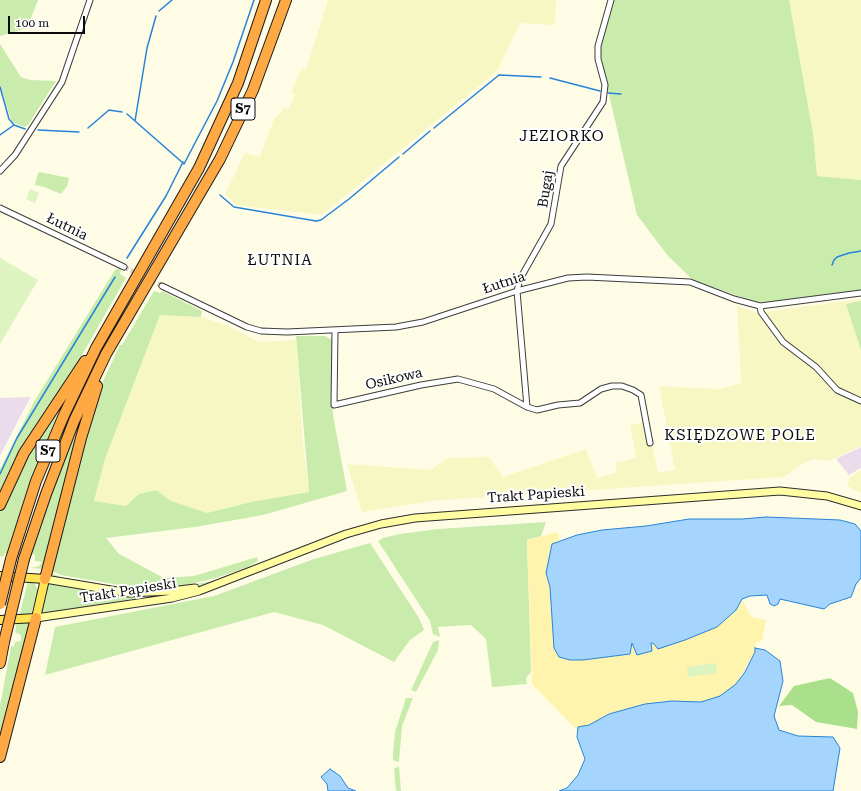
<!DOCTYPE html>
<meta charset="utf-8">
<style>
body{margin:0}
#map{position:relative;width:861px;height:791px;overflow:hidden;background:#fffce6;font-family:"Roboto Serif",serif}
canvas{display:block}
.scale{position:absolute;left:8px;top:16px;width:77px;height:18px;box-sizing:border-box;border:2px solid #0a0a0a;border-top:0;padding-left:5px;font-size:12px;line-height:14px;white-space:nowrap;color:#0a0a0a;-webkit-text-stroke:3px #fff;paint-order:stroke}
</style>
<div id="map">
<canvas width="861" height="791"></canvas>
<div class="scale">100 m</div>
</div>
<script>
const context = document.querySelector('canvas').getContext('2d');
context.lineJoin = 'round';
function fill(path, color) { context.fillStyle = color; context.fill(path, 'evenodd'); }
const poly = rows => new Path2D(rows.map(r => 'M' + r).join(''));
function trace(path, color, width, dash) { context.strokeStyle = color; context.lineWidth = width; context.lineCap = dash ? 'butt' : 'round'; context.setLineDash(dash || []); context.stroke(path); }
function write(font, color, halo, rows, align = 'center') {
  context.font = font + ' "Roboto Serif",serif'; context.lineWidth = 4; context.setLineDash([]); context.textBaseline = 'middle'; context.strokeStyle = halo; context.fillStyle = color; for (const [text, x, y, turn = 0] of rows) {
    context.save(); context.translate(x, y); context.rotate((+turn || 0) * Math.PI / 180); context.textAlign = isNaN(turn) ? turn : align; if (halo) context.strokeText(text, 0, 0); context.fillText(text, 0, 0); context.restore();
  }
}
fill(poly([
 [31,397,24,409,0,456,0,398],
 [861,447,861,468,849,475,836,459]
]), '#eadcea');
fill(poly([
 [328,0,556,0,555,25,520,23,498,70,322,215,236,205,225,194,245,153,260,157,274,119,281,113,284,108,289,109,295,94,291,92,302,68,306,69],
 [789,0,861,0,861,180,817,176,813,133],
 [861,299,861,446,830,461,813,459,804,463,784,477,431,501,362,512,347,464,431,470,448,458,489,457,503,477,586,449,597,478,617,472,615,463,636,458,630,425,644,422,652,444,658,473,675,470,659,386,720,389,741,383,737,306,758,313],
 [160,315,202,317,228,326,258,342,296,340,303,445,309,492,251,502,207,513,171,501,156,490,139,494,126,506,94,501,105,459],
 [861,470,861,493,847,486,850,477]
]), '#f7f7c4');
fill(poly([
 [0,0,38,0,27,28,0,36],
 [613,0,789,0,813,133,817,176,861,180,861,290,782,302,755,302,693,280,668,256,637,215,600,56,600,45],
 [0,44,21,77,30,80,56,81,28,125,24,127,12,122,0,86],
 [40,172,69,178,67,186,61,194,44,187,35,185,38,173],
 [118,268,121,270,120,274,126,278,71,374,22,450,0,494,0,469,35,400,115,270],
 [154,291,160,293,162,291,202,311,201,317,160,315,105,459,94,501,126,506,139,494,156,490,171,501,207,513,251,502,309,492,296,336,325,336,332,340,333,415,347,491,263,515,195,527,106,538,119,554,164,578,194,576,257,557,258,561,248,567,216,578,181,586,149,588,119,585,61,575,50,570,98,392,120,345,122,345],
 [861,301,861,350,846,304],
 [64,398,26,492,7,553,5,553,3,557,0,556,0,513,7,492,24,462],
 [82,419,45,569,30,568,39,566,42,562,35,561,35,555,32,554,59,474],
 [546,522,541,536,527,540,531,672,526,678,527,684,492,687,486,639,471,625,438,627,440,637,433,634,430,621,378,541,383,538,400,534,438,529],
 [370,543,419,618,424,630,410,640,394,662,323,625,274,612,45,675,55,627,214,596,314,559],
 [259,563,255,567,214,582,198,586,167,590,131,589,96,585,78,579,76,581,56,577,50,572,62,578,82,580,99,584,131,588,167,589,213,581,249,569],
 [28,581,35,584,38,591,31,614,19,617],
 [50,583,138,596,139,598,41,614,46,586],
 [17,623,29,623,0,744,0,706,11,646,14,647,15,642,21,641,21,635,15,632],
 [439,640,438,650,416,692,411,690,433,642],
 [406,698,413,698,402,726,399,762,395,761,393,760,393,752,395,732],
 [399,766,401,791,396,791,394,769]
]), '#c9ecad');
fill(poly([
 [830,678,853,693,858,712,857,729,816,722,792,705,779,706,794,686]
]), '#aadf8b');
fill(poly([
 [558,532,559,540,552,544,546,573,550,587,554,648,559,657,570,660,583,660,630,654,631,643,652,651,651,643,736,610,742,599,751,617,766,620,762,641,756,642,755,652,736,684,720,696,701,702,672,701,645,704,608,714,589,725,579,727,577,730,532,684,527,540]
]), '#fff4ae');
fill(poly([
 [30,189,39,193,35,203,26,199],
 [0,258,38,280,0,344],
 [716,663,717,673,688,677,687,667]
]), '#ddf3c0');
const water = poly([
 [766,517,840,520,855,524,861,531,861,578,856,584,851,597,830,604,824,609,780,599,778,604,774,606,770,604,767,595,750,596,742,599,736,610,717,627,685,640,658,649,653,643,651,643,652,651,637,655,632,643,630,654,583,660,570,660,559,657,554,648,550,587,546,573,552,544,577,535,602,530,646,526,689,519,742,519,766,517],
 [755,648,765,650,780,661,783,681,774,716,779,730,798,736,833,737,840,748,833,791,559,791,567,788,578,775,585,759,577,737,578,727,589,725,609,714,645,704,672,701,701,702,720,696,736,684,745,672,755,652,755,648],
 [330,769,340,776,348,788,356,791,328,791,327,784,321,777,330,769]
]);
fill(water, '#a5d5fc');
trace(water, '#2683da', 1);
trace(poly([
 [159,11,172,0],
 [550,78,600,91],
 [0,87,9,119,14,125,25,129],
 [608,93,621,94],
 [127,114,183,163],
 [135,121,147,48,156,16],
 [88,128,109,110,122,112],
 [434,128,499,75,541,77],
 [38,130,79,132],
 [0,135,14,125],
 [403,154,430,131],
 [184,164,217,101,233,62,254,0],
 [220,195,234,207,316,221,321,220,349,199,399,157],
 [127,258,166,196,183,162],
 [832,265,834,260,837,257,849,253,861,251],
 [0,474,17,438,115,277]
]), '#2683da', 1.5);
trace(poly([
 [124,267,162,286]
]), '#dad8c5', 5, [5, 2.5]);
const street = poly([
 [0,171,15,155,62,82,90,0],
 [0,208,124,267],
 [162,286,247,327,261,331,287,332,396,327,423,322,517,291,568,278,587,277,690,282,734,299,760,306,861,293],
 [760,306,761,312,783,342,816,367,837,390,861,401],
 [335,331,334,405,421,385,458,379,494,389,527,407,517,291,520,279,551,224,561,166,603,102,605,85,598,59,598,46,611,0],
 [527,407,537,410,558,405,580,403,601,389,612,386,622,386,633,390,641,395,650,443]
]);
const secondary = poly([
 [45,579,129,593,171,591,195,588],
 [36,618,172,598,199,591,346,534,381,524,415,518,780,491,827,496,861,506]
]);
const primary = poly([
 [0,576,45,579,36,618,0,620]
]);
const highway = poly([
 [0,505,24,453,85,361],
 [11,559,36,481,64,415,96,348,199,168,238,83,266,0],
 [24,559,46,494,74,421,106,354,220,159,253,90,286,0],
 [45,579,81,438,97,386],
 [0,663,4,642],
 [0,757,36,618]
]);
trace(street, '#3d3d3d', 7);
trace(secondary, '#2c2c2c', 9);
trace(primary, '#1b1b1b', 10);
trace(highway, '#1b1b1b', 12);
trace(street, '#fff', 5);
trace(secondary, '#fffca1', 7);
trace(primary, '#ffe456', 8);
trace(highway, '#ffa944', 10);
const highwayBridge = poly([
 [0,604,11,559],
 [4,642,24,559]
]);
trace(highwayBridge, '#1b1b1b', 12, []);
trace(highwayBridge, '#ffa944', 10);
for (const [x, y, w] of [
 [243,109,24],
 [48,451,24]
]) { const box = new Path2D(); box.roundRect(x - w / 2, y - 11, w, 22, 3); context.fillStyle = '#fff'; context.fill(box); trace(box, '#0a0a0a', 1); }
write('bold 13px', '#0a0a0a', null, [
 ["S7",243,109],
 ["S7",48,451]
]);
write('14px', '#0a0a0a', '#fff', [
 ["Bugaj",546,189,-81],
 ["Łutnia",67,227,26],
 ["Łutnia",504,283,-18],
 ["Osikowa",394,379,-13],
 ["Trakt Papieski",536,495,-4],
 ["Trakt Papieski",128,591,-9]
]);
context.letterSpacing = '1px';
write('15px', '#0a0a0a', '#fff', [
 ["JEZIORKO",562,137],
 ["ŁUTNIA",280,261],
 ["KSIĘDZOWE POLE",740,436]
]);
context.letterSpacing = '0px';
</script>
